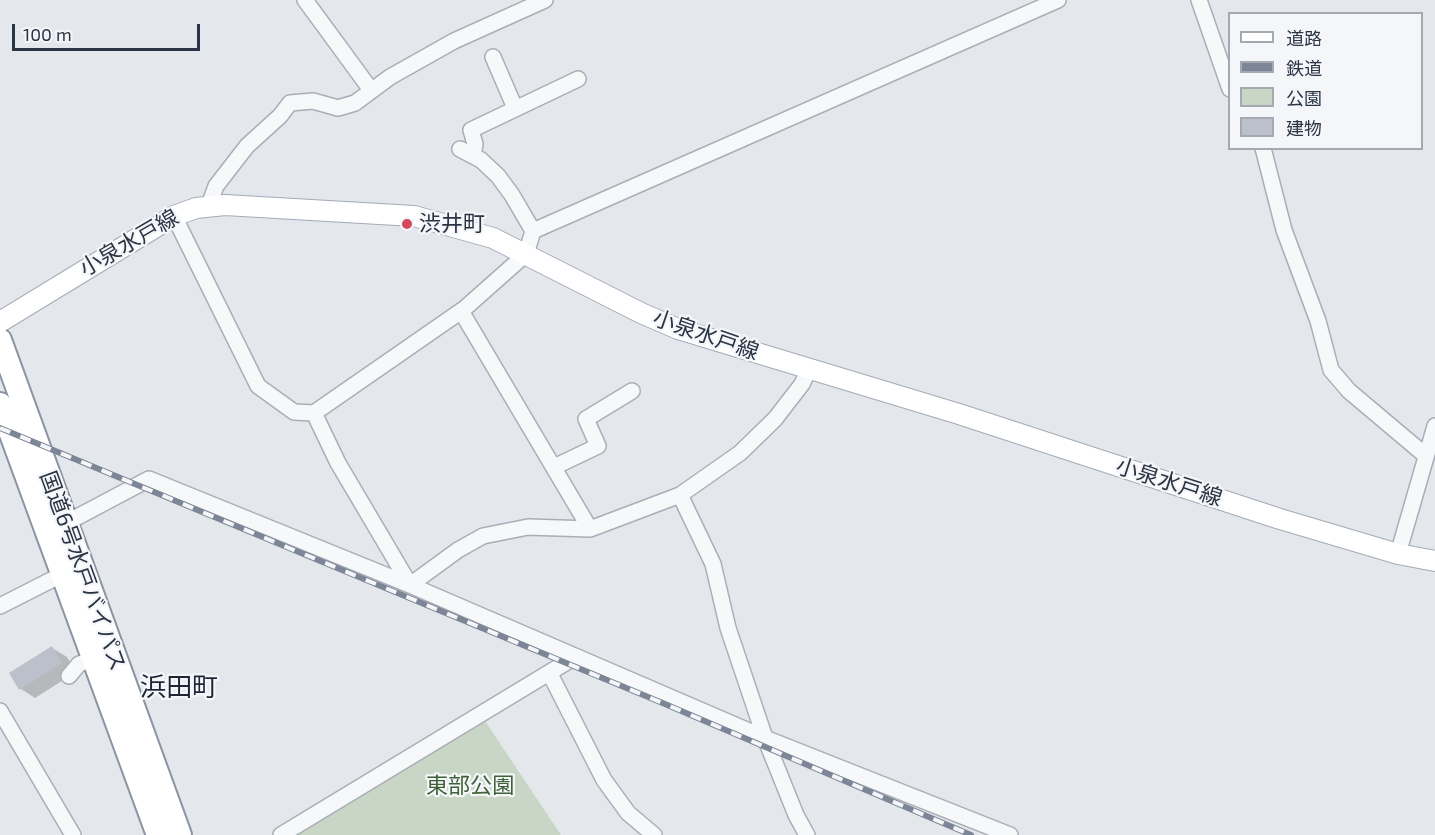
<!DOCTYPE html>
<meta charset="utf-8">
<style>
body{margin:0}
#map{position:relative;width:1435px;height:835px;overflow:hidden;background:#e4e7ec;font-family:"Exo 2","Noto Sans JP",sans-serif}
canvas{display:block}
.legend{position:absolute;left:1228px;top:12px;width:195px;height:138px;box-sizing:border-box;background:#f4f6f9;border:2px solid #a4a8b1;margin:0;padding:8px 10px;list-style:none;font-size:18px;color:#2b3445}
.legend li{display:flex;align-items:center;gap:12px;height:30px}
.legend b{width:30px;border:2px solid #a4a8b1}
.scale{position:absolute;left:12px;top:24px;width:188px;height:27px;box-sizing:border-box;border:3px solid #2b3445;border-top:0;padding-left:8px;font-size:18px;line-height:21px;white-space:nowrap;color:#2b3445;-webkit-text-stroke:4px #f4f6f9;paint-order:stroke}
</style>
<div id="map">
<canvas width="1435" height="835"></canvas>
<ul class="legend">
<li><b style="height:8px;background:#fff"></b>道路</li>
<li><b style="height:8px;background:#7d8696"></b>鉄道</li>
<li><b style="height:16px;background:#c9d6c5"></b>公園</li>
<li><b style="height:16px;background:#bbc0ca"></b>建物</li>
</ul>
<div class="scale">100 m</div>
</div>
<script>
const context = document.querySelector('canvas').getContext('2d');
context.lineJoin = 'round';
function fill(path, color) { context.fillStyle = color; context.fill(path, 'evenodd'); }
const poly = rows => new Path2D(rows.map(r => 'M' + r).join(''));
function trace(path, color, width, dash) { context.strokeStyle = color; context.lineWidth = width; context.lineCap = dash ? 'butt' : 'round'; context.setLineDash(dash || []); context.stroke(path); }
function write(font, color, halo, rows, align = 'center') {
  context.font = font + ' "Exo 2","Noto Sans JP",sans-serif'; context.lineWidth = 4.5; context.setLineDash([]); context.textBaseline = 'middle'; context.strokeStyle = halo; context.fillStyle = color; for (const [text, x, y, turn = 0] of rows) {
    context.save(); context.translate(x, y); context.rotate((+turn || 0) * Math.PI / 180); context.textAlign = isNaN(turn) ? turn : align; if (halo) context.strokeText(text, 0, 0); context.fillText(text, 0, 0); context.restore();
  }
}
fill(poly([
 [485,721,561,835,295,835]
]), '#c9d6c5');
fill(poly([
 [52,648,67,657,76,672,35,698,21,689]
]), '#0003');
fill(poly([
 [52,646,62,663,19,690,9,673]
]), '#bbc0ca');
const minor = poly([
 [305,0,371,90],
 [1199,0,1230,89],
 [493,57,515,108],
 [1263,148,1284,230,1318,321,1331,370,1349,391,1425,455],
 [473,156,475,144,471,130,578,79],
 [209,205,216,186,247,146,280,116,290,103,313,101,338,108,355,103,390,77,454,41,545,0],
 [174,216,258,386,294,412,314,413,464,309,526,254,533,231,512,195,498,176,481,160,460,149],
 [533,231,1058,0],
 [461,311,590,529],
 [314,413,338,463,410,585,458,550,483,536,528,527,590,529,680,495,740,453,775,419,802,384,809,369],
 [554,467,598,446,586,419,632,391],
 [680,495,713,564,728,628,765,738,796,815,807,835],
 [66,523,149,479,410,585,765,738,1010,835],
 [1398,554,1435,426],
 [0,606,63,574],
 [550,674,604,780,628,813,654,835],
 [69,676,79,664,94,659],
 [0,711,73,835],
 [281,835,575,657]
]);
const major = poly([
 [0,322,174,216,196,208,225,205,414,216,493,238,641,313,678,329,959,414,1280,519,1398,554,1435,561]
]);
const highway = poly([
 [0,340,180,835],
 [0,404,158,835]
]);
trace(minor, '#a9aeb7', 18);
trace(major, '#a3abb8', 22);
trace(highway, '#8b94a3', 26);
trace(minor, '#f7f8fa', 15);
trace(major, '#fff', 20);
trace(highway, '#fff', 22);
const rail = poly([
 [0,428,665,704,971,835]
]);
trace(rail, '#7d8696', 6);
trace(rail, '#f4f6f9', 4, [11]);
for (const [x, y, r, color] of [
 [407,224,6,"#d1495b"]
]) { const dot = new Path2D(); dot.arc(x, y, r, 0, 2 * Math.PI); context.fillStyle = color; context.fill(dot); trace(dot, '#f4f6f9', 2); }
write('22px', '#2b3445', '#f4f6f9', [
 ["渋井町",419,224]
], 'left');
write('22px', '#2b3445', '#f4f6f9', [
 ["小泉水戸線",129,243,-30],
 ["小泉水戸線",706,335,19],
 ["小泉水戸線",1169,482,18],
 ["国道6号水戸バイパス",83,571,70]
]);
write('22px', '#3f6138', '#f4f6f9', [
 ["東部公園",470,786]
]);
write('26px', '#1d2536', '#f4f6f9', [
 ["浜田町",179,687]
]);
</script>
